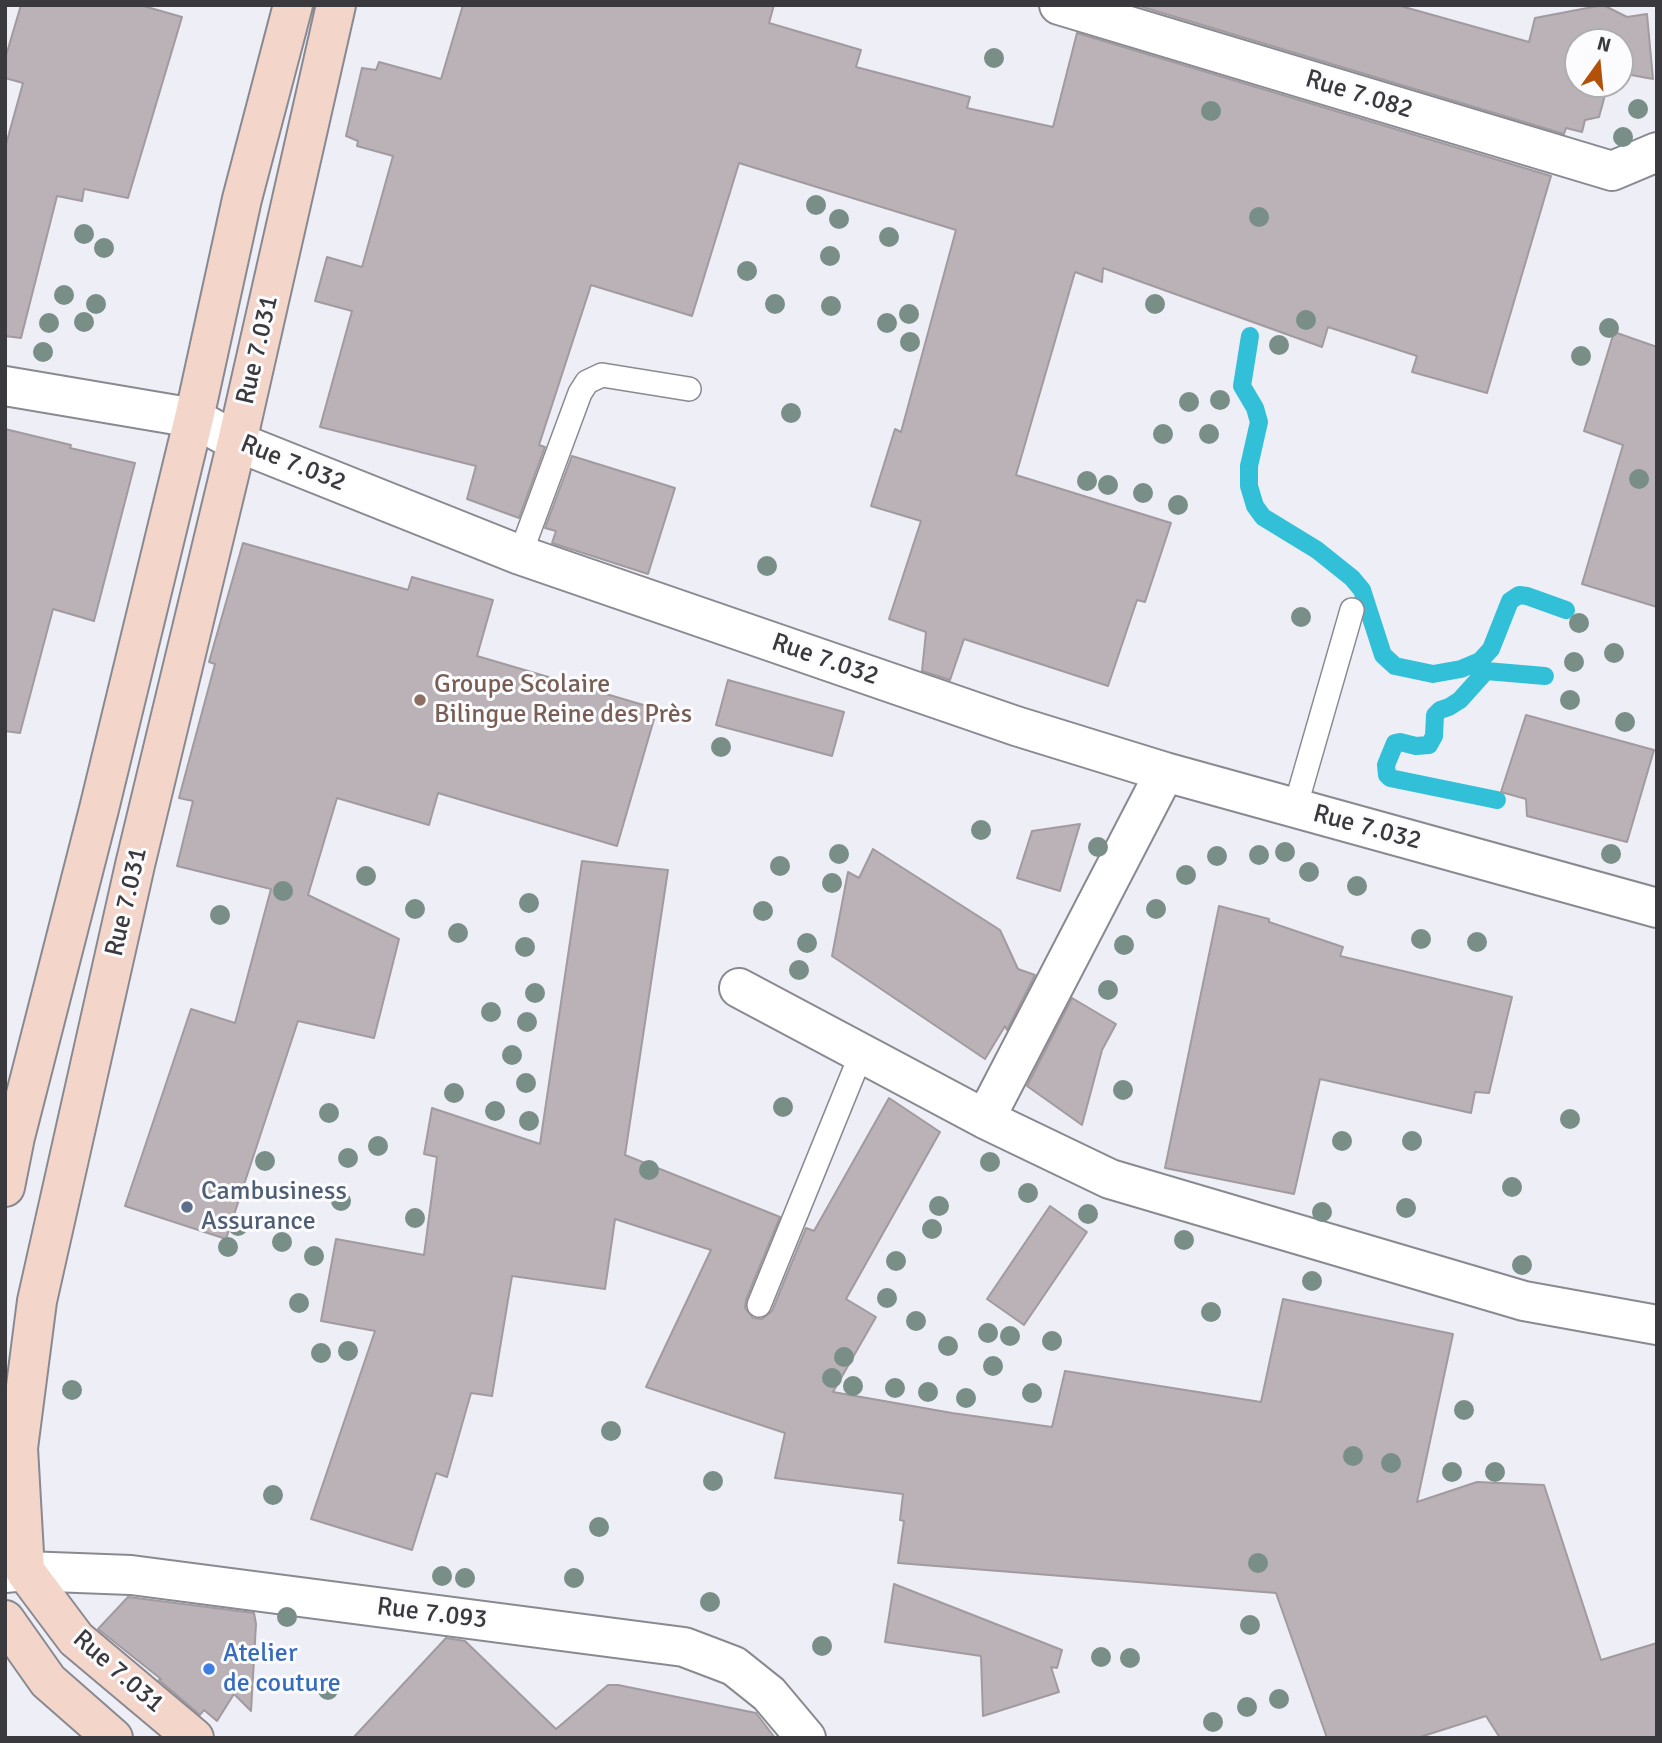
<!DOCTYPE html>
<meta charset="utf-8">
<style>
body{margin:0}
#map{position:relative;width:1662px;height:1743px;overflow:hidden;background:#eeeef7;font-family:Signika,sans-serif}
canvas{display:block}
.frame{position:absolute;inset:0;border:7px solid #3a3a3e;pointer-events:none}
.north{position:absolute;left:1564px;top:28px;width:70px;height:70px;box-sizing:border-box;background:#fcfcfe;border:2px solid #aeaeb1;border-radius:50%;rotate:15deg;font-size:19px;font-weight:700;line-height:28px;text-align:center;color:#3a3a3e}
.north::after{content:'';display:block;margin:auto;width:24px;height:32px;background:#b25209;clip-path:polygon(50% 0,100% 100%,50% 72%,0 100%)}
</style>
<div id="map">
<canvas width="1662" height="1743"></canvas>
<div class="frame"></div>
<div class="north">N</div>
</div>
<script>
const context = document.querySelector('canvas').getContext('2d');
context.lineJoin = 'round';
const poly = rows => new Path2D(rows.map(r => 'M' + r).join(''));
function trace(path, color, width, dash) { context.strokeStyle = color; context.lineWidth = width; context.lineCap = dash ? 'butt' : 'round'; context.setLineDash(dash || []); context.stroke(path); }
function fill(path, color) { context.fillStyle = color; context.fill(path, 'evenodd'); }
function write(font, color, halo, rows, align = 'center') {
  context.font = font + ' Signika,sans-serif'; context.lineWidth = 6; context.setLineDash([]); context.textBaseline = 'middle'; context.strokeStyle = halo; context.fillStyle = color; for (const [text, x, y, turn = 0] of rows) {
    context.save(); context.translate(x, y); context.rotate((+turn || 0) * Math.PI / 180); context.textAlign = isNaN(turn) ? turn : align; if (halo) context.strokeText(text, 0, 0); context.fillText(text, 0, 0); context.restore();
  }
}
trace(poly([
 [1250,336,1242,386,1255,408,1259,422,1249,466,1249,486,1255,506,1263,517,1317,550,1352,578,1362,590,1383,655,1395,666,1433,674,1461,669,1480,661,1491,649,1510,601,1519,595,1527,596,1566,610],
 [1497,800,1390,778,1387,775,1386,765,1395,743,1400,742,1416,746,1429,745,1434,736,1435,715,1440,710,1449,707,1460,700,1486,671,1545,676]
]), '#32c0d8', 18);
const building = poly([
 [21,5,140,5,182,17,128,198,84,189,82,201,57,196,21,338,5,336,5,148,23,83,5,78,5,59,21,5],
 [463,5,774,5,769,23,861,50,856,67,970,97,967,108,1053,127,1077,33,1551,176,1487,393,1412,372,1417,356,1328,327,1322,347,1103,268,1102,282,1075,272,1016,475,1171,523,1145,602,1137,600,1108,686,964,639,950,680,922,671,926,632,889,619,921,521,871,506,895,429,901,432,956,230,739,163,692,316,591,285,539,445,545,447,519,518,467,499,476,466,320,427,352,311,315,301,327,257,362,267,393,156,357,146,358,141,346,136,362,68,376,70,379,62,441,79,463,5],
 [1136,5,1397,5,1529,42,1535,18,1603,5,1627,17,1647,14,1653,79,1620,73,1620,42,1578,42,1578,84,1608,84,1599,117,1585,120,1582,132,1566,128,1564,134,1136,5],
 [1614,332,1657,347,1657,607,1582,584,1623,445,1584,431,1614,332],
 [5,429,71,445,70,448,135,463,94,621,53,609,20,733,5,731,5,429],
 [572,456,675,488,648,574,552,543,556,531,545,528,572,456],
 [243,543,408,590,412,577,493,600,477,656,657,709,617,846,438,793,429,825,337,798,308,895,399,939,374,1038,298,1021,226,1239,125,1206,191,1009,235,1023,271,889,177,866,193,801,179,798,215,664,209,662,243,543],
 [728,680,844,712,832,756,716,725,728,680],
 [1526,715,1654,750,1627,842,1527,816,1526,799,1501,792,1526,715],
 [1080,824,1060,891,1017,878,1032,831,1080,824],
 [873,849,1000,930,1018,969,1035,975,1007,1030,1005,1026,985,1059,832,956,848,872,859,878,873,849],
 [582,861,668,870,625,1155,780,1217,746,1300,745,1308,753,1318,762,1319,772,1311,806,1228,814,1231,889,1098,940,1132,846,1299,876,1317,833,1392,952,1413,1052,1427,1065,1371,1261,1402,1283,1299,1453,1334,1417,1502,1477,1482,1544,1485,1601,1660,1657,1643,1657,1738,1500,1738,1486,1716,1417,1738,1327,1738,1276,1593,898,1563,904,1521,900,1520,903,1494,775,1478,785,1433,646,1387,711,1250,615,1219,605,1289,512,1276,492,1396,471,1393,447,1477,436,1473,412,1550,311,1519,375,1331,321,1321,336,1239,424,1255,437,1157,424,1154,432,1108,540,1144,582,861],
 [1219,906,1269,919,1269,922,1343,947,1340,956,1512,997,1489,1093,1475,1092,1471,1113,1320,1079,1294,1194,1165,1168,1219,906],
 [1072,998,1116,1024,1102,1050,1082,1125,1027,1086,1072,998],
 [1050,1206,1087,1232,1024,1325,987,1299,1050,1206],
 [894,1584,1062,1650,1057,1668,1051,1667,1059,1692,983,1716,981,1656,885,1642,894,1584],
 [128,1597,254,1613,256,1624,251,1711,234,1694,217,1721,204,1710,200,1715,159,1680,161,1679,98,1629,128,1597],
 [446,1638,465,1641,556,1729,608,1685,618,1685,756,1713,775,1738,353,1738,446,1638]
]);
fill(building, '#bab2b7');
trace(building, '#a19a9f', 2);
const service = poly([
 [520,555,580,393,587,382,602,375,689,389],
 [1295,808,1352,610],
 [759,1305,862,1052]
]);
const minor = poly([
 [1059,5,1612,171,1657,152],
 [5,386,194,418,237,442,520,555,1016,726,1165,772,1657,908],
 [739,988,985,1119,1110,1179,1524,1301,1657,1325],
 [985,1119,1165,772],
 [5,1573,25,1571,131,1575,684,1647,734,1666,769,1694,806,1738]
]);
const secondary = poly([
 [5,1187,15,1137,99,809,194,418,242,199,293,5],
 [5,1620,48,1681,113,1738],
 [194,1738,76,1639,25,1571,18,1448,37,1301,135,865,237,442,336,5]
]);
trace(service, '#898991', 26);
trace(minor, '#898991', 42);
trace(secondary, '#898991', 42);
trace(service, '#fff', 23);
trace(minor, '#fff', 38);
trace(secondary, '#f4d5c9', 38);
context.fillStyle = '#788e87';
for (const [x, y] of [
 [994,58],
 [1638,109],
 [1211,111],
 [1623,137],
 [816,205],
 [1259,217],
 [839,219],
 [84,234],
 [889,237],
 [104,248],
 [830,256],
 [747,271],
 [64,295],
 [96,304],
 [775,304],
 [1155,304],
 [831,306],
 [909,314],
 [1306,320],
 [84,322],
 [49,323],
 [887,323],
 [1609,328],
 [910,342],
 [1279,345],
 [43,352],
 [1581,356],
 [1220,400],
 [1189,402],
 [791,413],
 [1163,434],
 [1209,434],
 [1639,479],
 [1087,481],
 [1108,485],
 [1143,493],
 [1178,505],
 [767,566],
 [1301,617],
 [1579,623],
 [1614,653],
 [1574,662],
 [1570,700],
 [1625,722],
 [721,747],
 [981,830],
 [1098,847],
 [1285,852],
 [839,854],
 [1611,854],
 [1259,855],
 [1217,856],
 [780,866],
 [1309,872],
 [1186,875],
 [366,876],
 [832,883],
 [1357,886],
 [283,891],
 [529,903],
 [415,909],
 [1156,909],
 [763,911],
 [220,915],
 [458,933],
 [1421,939],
 [1477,942],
 [807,943],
 [1124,945],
 [525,947],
 [799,970],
 [1108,990],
 [535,993],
 [491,1012],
 [527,1022],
 [512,1055],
 [526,1083],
 [1123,1090],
 [454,1093],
 [783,1107],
 [495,1111],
 [329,1113],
 [1570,1119],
 [529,1121],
 [1342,1141],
 [1412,1141],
 [378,1146],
 [348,1158],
 [265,1161],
 [990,1162],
 [649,1170],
 [1512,1187],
 [1028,1193],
 [341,1201],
 [939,1206],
 [1406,1208],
 [1322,1212],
 [1088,1214],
 [415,1218],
 [238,1226],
 [932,1229],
 [1184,1240],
 [282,1242],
 [228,1247],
 [314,1256],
 [896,1261],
 [1522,1265],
 [1312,1281],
 [887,1298],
 [299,1303],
 [1211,1312],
 [916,1321],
 [988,1333],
 [1010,1336],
 [1052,1341],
 [948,1346],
 [348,1351],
 [321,1353],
 [844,1357],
 [993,1366],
 [832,1378],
 [853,1386],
 [895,1388],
 [72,1390],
 [928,1392],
 [1032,1393],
 [966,1398],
 [1464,1410],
 [611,1431],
 [1353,1456],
 [1391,1463],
 [1452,1472],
 [1495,1472],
 [713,1481],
 [273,1495],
 [599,1527],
 [1258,1563],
 [442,1576],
 [465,1578],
 [574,1578],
 [710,1602],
 [287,1617],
 [1250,1625],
 [822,1646],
 [1101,1657],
 [1130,1658],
 [328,1690],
 [1279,1699],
 [1247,1707],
 [1213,1722]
]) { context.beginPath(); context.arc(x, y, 10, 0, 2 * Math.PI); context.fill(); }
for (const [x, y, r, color] of [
 [420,700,7,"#8d6e63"],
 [187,1207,7,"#5c6f8a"],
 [209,1669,7,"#3f7fe0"]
]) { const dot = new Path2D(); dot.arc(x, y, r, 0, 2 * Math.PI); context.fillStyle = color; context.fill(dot); trace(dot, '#fcfcfe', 2.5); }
write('26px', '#3a3a3e', '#fcfcfe', [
 ["Rue 7.082",1359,95,17],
 ["Rue 7.031",258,350,-77],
 ["Rue 7.032",293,464,22],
 ["Rue 7.032",825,660,19],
 ["Rue 7.032",1367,828,15],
 ["Rue 7.031",127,902,-77],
 ["Rue 7.093",432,1614,7],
 ["Rue 7.031",118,1672,41]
]);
write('26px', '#785e54', '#fcfcfe', [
 ["Groupe Scolaire",434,685],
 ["Bilingue Reine des Près",434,715]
], 'left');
write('26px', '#4e5e75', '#fcfcfe', [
 ["Cambusiness",201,1192],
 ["Assurance",201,1222]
], 'left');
write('26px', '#366cbe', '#fcfcfe', [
 ["Atelier",223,1654],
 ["de couture",223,1684]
], 'left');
</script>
